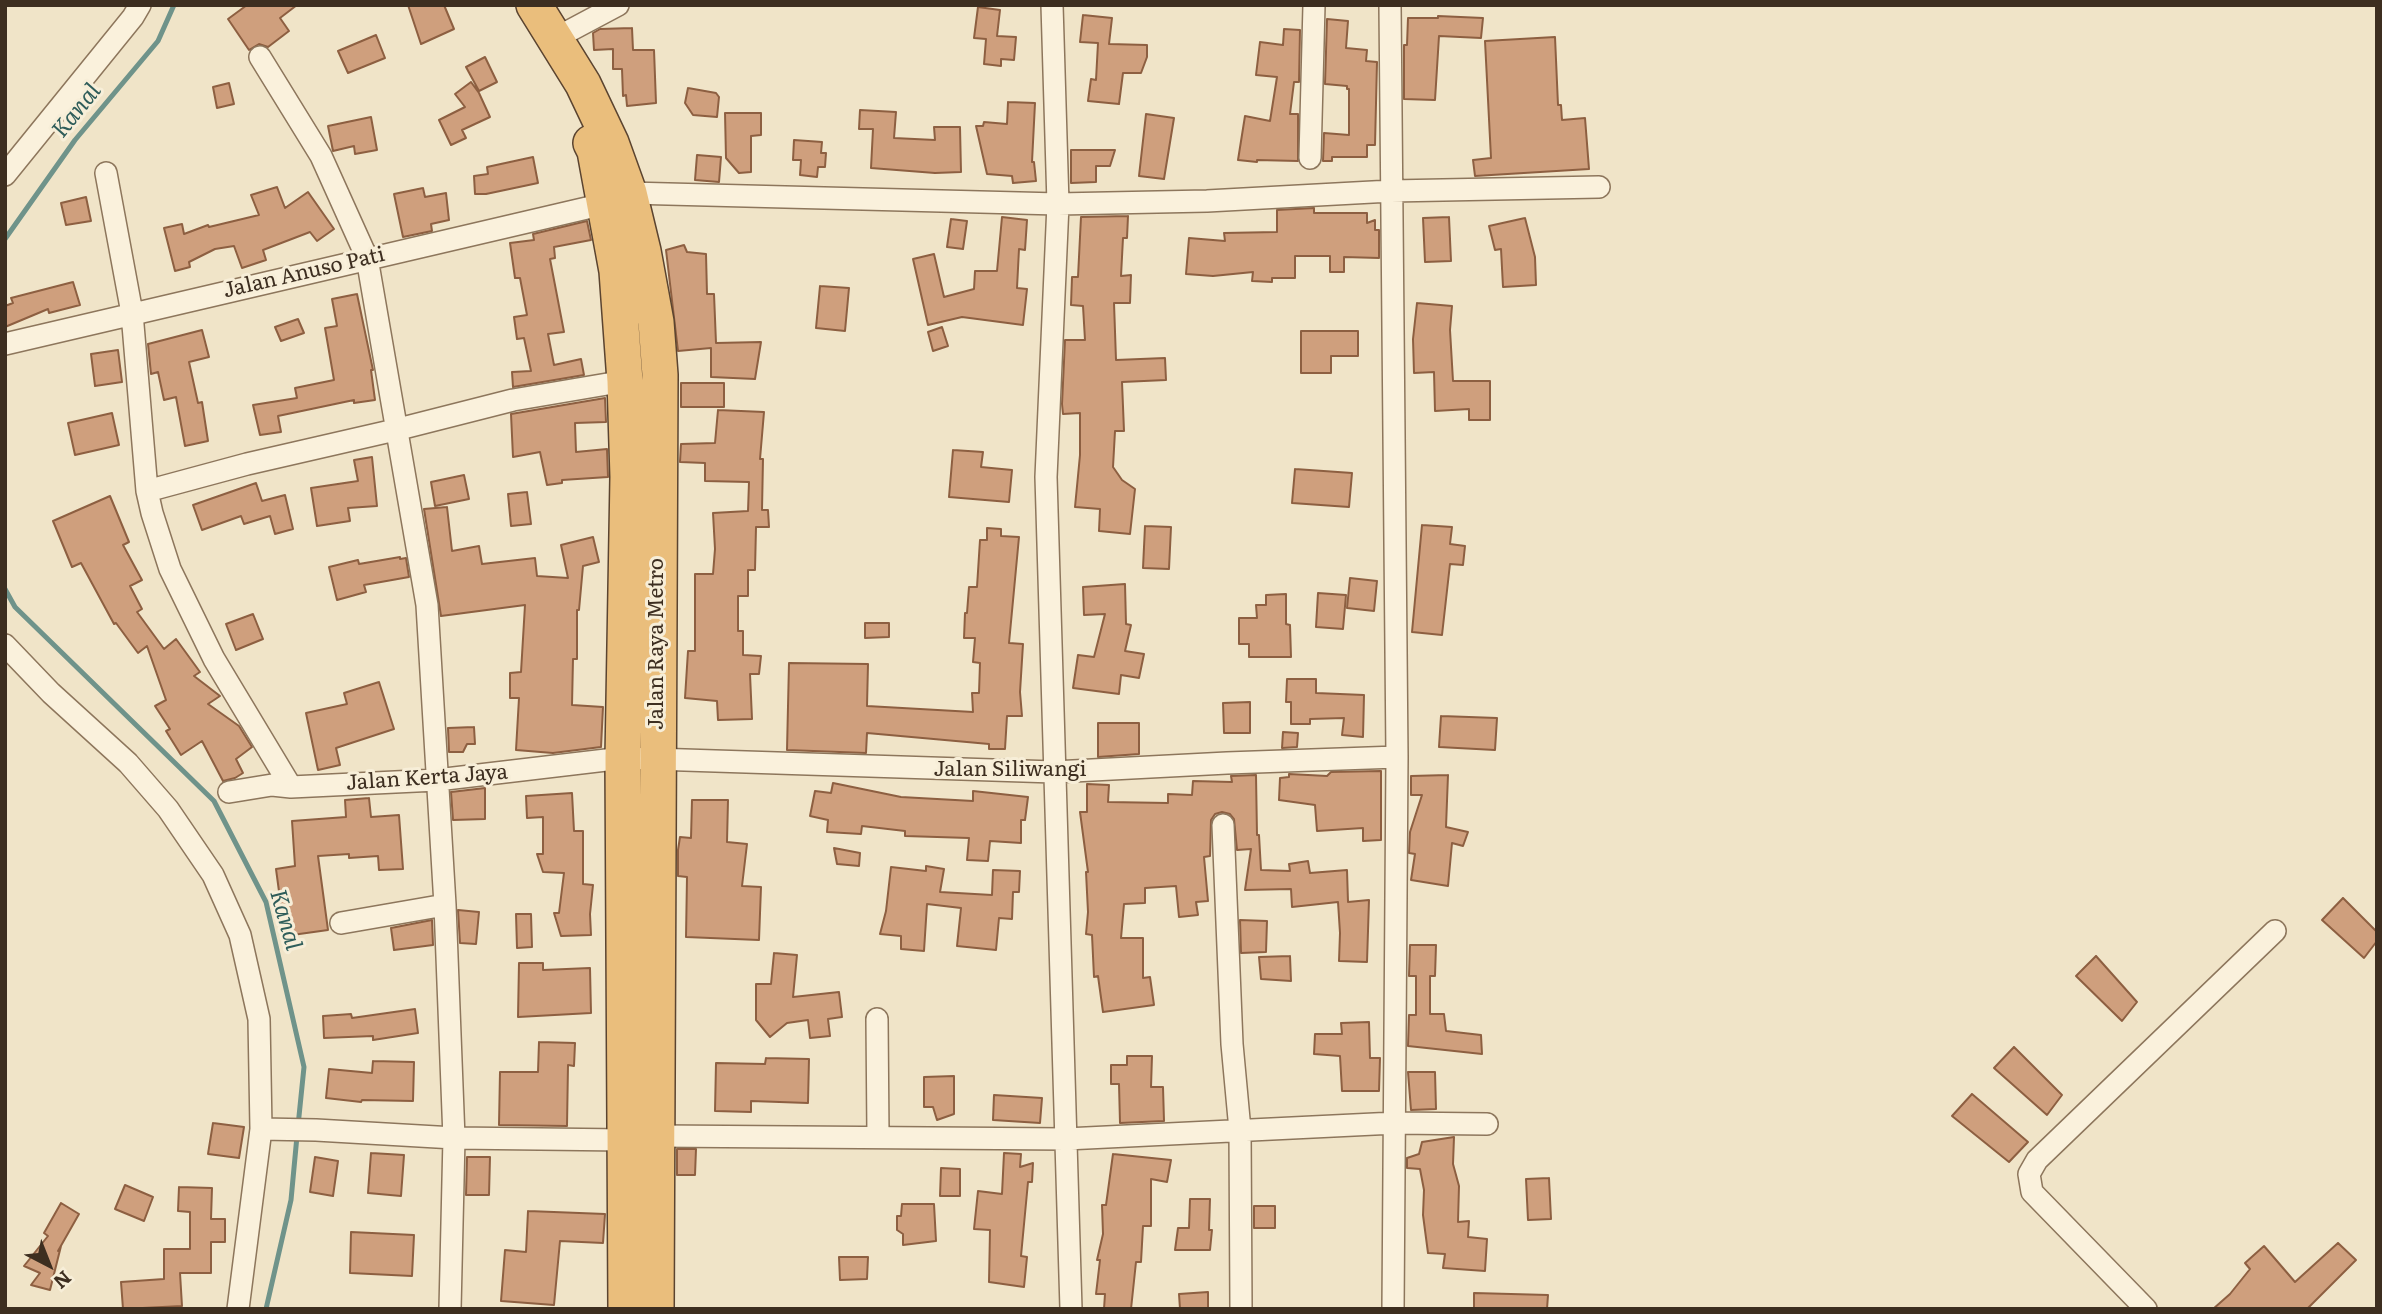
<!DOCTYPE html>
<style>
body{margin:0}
#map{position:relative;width:2382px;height:1314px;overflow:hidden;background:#f0e4c8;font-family:Literata,serif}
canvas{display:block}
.frame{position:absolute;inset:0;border:7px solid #3d2e20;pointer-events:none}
.north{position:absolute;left:14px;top:1230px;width:70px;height:70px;-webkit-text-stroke:5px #f7eed8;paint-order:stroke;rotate:138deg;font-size:19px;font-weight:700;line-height:28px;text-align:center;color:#3d2e20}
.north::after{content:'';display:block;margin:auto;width:24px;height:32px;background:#3d2e20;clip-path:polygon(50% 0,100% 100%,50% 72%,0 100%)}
</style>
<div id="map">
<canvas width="2382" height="1314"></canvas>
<div class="frame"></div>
<div class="north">N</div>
</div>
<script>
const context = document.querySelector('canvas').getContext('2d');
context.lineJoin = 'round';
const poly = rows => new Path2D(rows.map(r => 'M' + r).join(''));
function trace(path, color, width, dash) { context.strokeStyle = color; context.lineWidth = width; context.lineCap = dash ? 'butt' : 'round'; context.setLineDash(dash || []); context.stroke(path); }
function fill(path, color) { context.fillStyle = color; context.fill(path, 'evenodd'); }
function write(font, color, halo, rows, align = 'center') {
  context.font = font + ' Literata,serif'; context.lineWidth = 6; context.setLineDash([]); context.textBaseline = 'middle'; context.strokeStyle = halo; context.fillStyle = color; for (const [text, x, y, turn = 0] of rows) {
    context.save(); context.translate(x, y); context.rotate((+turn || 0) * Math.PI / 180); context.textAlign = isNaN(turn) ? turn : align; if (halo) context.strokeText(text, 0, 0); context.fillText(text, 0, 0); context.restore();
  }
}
trace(poly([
 [5,239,75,140,158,41,174,5],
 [5,589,15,607,214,801,266,902,304,1067,298,1126],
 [266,1309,291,1200,297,1136]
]), '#6f938a', 5);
const building = poly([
 [247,5,297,5,280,18,289,31,268,47,259,44,249,50,228,19,247,5],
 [408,5,444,5,454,29,421,44,408,5],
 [978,7,1000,10,997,36,1016,37,1014,60,1001,59,1001,66,984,64,986,39,974,38,978,7],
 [1083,15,1112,18,1109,44,1147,45,1147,57,1141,73,1123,73,1119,104,1088,101,1091,79,1096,80,1098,43,1080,42,1083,15],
 [1438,16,1483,18,1481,38,1439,36,1435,100,1404,99,1404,45,1407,45,1408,18,1438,18,1438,16],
 [1327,19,1348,21,1346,48,1367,50,1366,61,1377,62,1375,145,1367,145,1367,157,1332,157,1332,161,1323,161,1324,133,1349,135,1349,89,1347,89,1347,86,1325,84,1327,19],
 [632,28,633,50,654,50,656,103,627,106,626,95,623,96,622,69,613,69,613,49,594,50,593,33,600,29,632,28],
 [1284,29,1300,30,1299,82,1294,82,1290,114,1298,114,1298,161,1257,160,1257,162,1238,160,1245,116,1270,121,1277,77,1256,75,1260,42,1283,45,1284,29],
 [376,35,385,58,348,73,338,51,376,35],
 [1555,37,1558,105,1561,105,1562,120,1585,118,1589,169,1475,176,1473,160,1491,158,1485,41,1555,37],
 [485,57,497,82,479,91,466,67,485,57],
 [471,82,479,93,490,117,462,130,466,138,451,145,439,120,465,107,455,94,471,82],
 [229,83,234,104,217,108,213,87,229,83],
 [688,88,716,93,719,97,717,117,693,115,685,103,688,88],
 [1008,102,1035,103,1032,162,1034,162,1036,181,1013,183,1012,176,987,174,976,126,983,126,984,122,1007,124,1008,102],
 [860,110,896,112,894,138,935,140,934,127,960,127,961,172,935,173,871,168,873,129,859,129,860,110],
 [725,113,761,113,761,135,751,136,751,172,739,173,726,158,725,113],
 [1146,114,1174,118,1164,179,1139,176,1146,114],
 [371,117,377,150,355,154,354,146,333,151,328,126,371,117],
 [794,140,822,142,821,153,826,153,825,167,818,167,817,177,800,175,801,160,793,160,794,140],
 [1071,150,1115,150,1110,166,1096,166,1096,182,1071,183,1071,150],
 [697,155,721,157,719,182,695,180,697,155],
 [533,157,538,183,486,194,475,194,474,176,488,174,487,167,533,157],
 [277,187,285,208,308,192,334,229,317,241,310,232,263,250,266,260,242,268,234,246,215,249,189,262,190,267,175,271,164,228,182,224,184,234,208,225,209,227,259,215,251,195,277,187],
 [423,188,425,197,446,193,449,220,431,224,432,231,403,237,394,194,423,188],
 [86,197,91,221,66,225,61,203,86,197],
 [1314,208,1314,213,1367,213,1367,223,1375,220,1375,230,1379,230,1379,258,1344,257,1344,272,1330,272,1330,256,1295,256,1295,278,1272,278,1272,282,1252,281,1253,272,1213,276,1186,274,1189,238,1225,241,1224,233,1277,232,1277,210,1314,208],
 [1128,216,1127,238,1123,238,1121,276,1131,275,1130,303,1114,303,1116,360,1165,358,1166,380,1122,382,1124,431,1115,431,1113,467,1122,480,1135,489,1130,534,1099,531,1100,509,1075,507,1080,455,1080,413,1063,414,1062,404,1065,340,1085,340,1083,306,1071,305,1072,277,1078,277,1081,217,1128,216],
 [1002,217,1027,220,1025,250,1019,249,1017,288,1027,289,1023,325,962,317,928,325,913,259,934,254,944,297,974,289,975,271,997,271,1002,217],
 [1449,217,1451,261,1425,262,1423,218,1449,217],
 [1525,218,1535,257,1536,285,1503,287,1501,249,1495,250,1489,226,1525,218],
 [951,219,967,221,963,249,947,247,951,219],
 [587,221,591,240,554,247,555,258,550,259,564,332,548,334,554,365,581,359,584,375,513,387,512,372,531,371,524,338,517,339,514,317,527,315,520,278,515,278,510,243,534,240,533,234,587,221],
 [684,245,687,252,706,254,707,294,714,294,716,343,761,342,755,379,711,377,711,348,678,351,666,250,684,245],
 [73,282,80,305,49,313,48,309,5,327,5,306,13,303,11,298,73,282],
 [820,286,849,288,845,331,816,328,820,286],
 [357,294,373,370,371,370,375,400,354,403,354,400,278,416,281,432,260,435,253,405,297,398,295,388,334,380,325,328,337,326,332,299,357,294],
 [1417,303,1452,306,1450,330,1453,381,1490,381,1490,420,1469,420,1469,409,1435,411,1434,372,1414,373,1413,339,1417,303],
 [298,319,304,333,281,341,275,327,298,319],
 [942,327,948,346,933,351,928,332,942,327],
 [202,330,209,357,189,362,198,403,202,402,208,441,185,446,176,397,164,400,158,372,151,374,148,344,202,330],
 [1301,331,1358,331,1358,356,1331,356,1331,373,1301,373,1301,331],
 [118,350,122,382,95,386,91,354,118,350],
 [681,383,724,383,724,407,681,407,681,383],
 [605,398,606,422,575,423,576,452,607,449,608,477,562,480,562,483,547,485,540,452,513,457,511,414,605,398],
 [718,410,764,412,760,459,763,459,762,510,768,510,769,527,756,527,755,570,748,570,748,596,738,596,738,631,743,631,743,655,761,656,759,674,750,674,752,719,718,720,717,701,685,698,688,651,695,651,695,574,713,574,715,549,713,513,748,511,749,482,705,481,705,463,680,462,681,444,715,443,718,410],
 [112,413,119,445,75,455,68,423,112,413],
 [953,450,983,452,981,467,1012,470,1009,502,949,497,953,450],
 [372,457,377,506,348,508,350,521,317,526,311,488,358,481,354,460,372,457],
 [1295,469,1352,473,1349,507,1292,503,1295,469],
 [464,475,469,499,435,506,431,482,464,475],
 [256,483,262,501,285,495,293,529,275,534,270,516,244,524,241,516,202,530,193,505,256,483],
 [527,492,531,524,511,526,508,494,527,492],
 [110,496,129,542,123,545,142,580,130,586,142,609,137,612,164,649,176,639,200,672,194,676,220,696,208,704,239,726,252,747,236,759,243,773,235,778,223,781,202,741,181,755,166,731,170,729,155,706,166,700,147,646,138,653,116,623,114,624,81,563,72,567,53,521,110,496],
 [447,507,452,551,479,546,482,564,535,558,537,576,568,578,561,545,593,537,599,562,583,566,579,610,577,610,577,659,573,659,572,705,603,707,601,747,553,753,516,750,519,698,510,698,510,673,521,672,525,605,441,616,424,509,447,507],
 [1422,525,1452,527,1450,544,1465,546,1463,565,1450,564,1442,635,1412,632,1422,525],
 [1145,526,1171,527,1169,569,1143,568,1145,526],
 [987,528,1001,529,1001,536,1019,537,1009,643,1023,644,1020,692,1022,716,1007,716,1005,749,989,749,989,744,867,733,866,753,787,750,789,663,868,664,867,706,973,712,972,693,979,693,980,663,973,662,975,638,964,638,965,613,967,613,969,587,977,587,980,540,987,540,987,528],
 [400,557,400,559,406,558,409,577,364,585,366,592,337,600,329,567,358,560,359,564,400,557],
 [1350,578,1377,581,1374,611,1347,608,1350,578],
 [1125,584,1126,624,1131,625,1125,651,1144,654,1139,678,1121,675,1119,694,1073,688,1078,655,1094,657,1105,614,1084,615,1083,587,1125,584],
 [1318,593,1346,595,1343,629,1316,627,1318,593],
 [1286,594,1286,624,1290,625,1291,657,1249,657,1249,644,1239,644,1239,618,1257,618,1256,605,1266,605,1266,595,1286,594],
 [253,614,263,639,236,650,226,624,253,614],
 [865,623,889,623,889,637,865,638,865,623],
 [1287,679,1316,679,1316,693,1364,695,1363,737,1342,735,1344,718,1310,719,1310,724,1291,724,1291,702,1286,702,1287,679],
 [379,682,394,729,336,748,340,765,318,770,306,713,347,704,344,693,379,682],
 [1250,702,1250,733,1224,733,1223,703,1250,702],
 [1441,716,1497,718,1495,750,1439,747,1441,716],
 [1098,723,1139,723,1139,754,1098,757,1098,723],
 [474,727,475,744,467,744,463,752,449,752,448,728,474,727],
 [1283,732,1298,733,1297,747,1282,748,1283,732],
 [1381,771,1381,840,1363,841,1363,828,1317,831,1315,805,1279,800,1280,778,1289,777,1289,774,1327,776,1331,772,1381,771],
 [1256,775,1257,835,1259,835,1261,870,1290,871,1289,864,1308,861,1310,873,1347,870,1348,902,1369,900,1367,962,1339,961,1340,933,1338,902,1292,907,1291,889,1245,890,1251,849,1237,850,1234,819,1230,814,1222,812,1215,814,1211,820,1210,856,1204,857,1208,901,1196,902,1198,915,1179,917,1176,886,1145,888,1145,903,1124,904,1121,938,1143,938,1143,978,1150,977,1154,1005,1103,1012,1098,976,1094,977,1092,935,1086,934,1088,912,1086,872,1088,872,1080,812,1087,812,1087,784,1109,785,1108,802,1168,803,1168,794,1192,795,1193,781,1232,782,1231,776,1256,775],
 [1448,775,1446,827,1468,832,1463,846,1452,843,1448,886,1411,880,1415,854,1409,853,1410,832,1422,795,1411,795,1411,776,1448,775],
 [833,783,901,797,973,801,973,791,1028,797,1025,820,1021,820,1021,843,990,841,988,861,967,860,969,838,905,836,905,831,862,826,861,834,827,832,828,820,810,816,815,791,831,793,833,783],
 [485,788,485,819,453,820,451,792,485,788],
 [572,793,574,831,583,831,583,884,593,885,590,914,591,935,561,936,554,913,559,913,564,873,543,872,537,854,543,854,543,817,527,818,526,796,572,793],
 [369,798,371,817,399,815,403,869,379,870,378,856,349,858,349,854,318,856,328,930,285,936,276,869,295,866,292,821,346,817,345,800,369,798],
 [692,800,728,800,727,842,747,844,742,886,761,887,759,940,686,937,687,877,678,876,678,850,680,837,691,838,692,800],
 [834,848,860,853,859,866,837,864,834,848],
 [926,866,944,869,940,892,992,895,993,870,1020,871,1019,892,1013,892,1012,919,999,918,996,950,957,946,961,908,927,904,924,951,901,949,901,936,880,934,886,911,891,867,926,871,926,866],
 [2343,898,2377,932,2377,941,2364,958,2322,920,2343,898],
 [458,910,479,912,476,944,460,943,458,910],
 [516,914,531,914,532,947,517,948,516,914],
 [432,920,433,945,394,950,391,928,432,920],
 [1240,920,1267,921,1266,952,1241,953,1240,920],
 [1410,945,1436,945,1435,976,1430,976,1430,1014,1444,1014,1446,1031,1481,1035,1482,1054,1408,1046,1409,1015,1416,1015,1416,976,1409,976,1410,945],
 [774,953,797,955,793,997,839,992,842,1017,828,1019,830,1036,810,1038,808,1020,787,1023,770,1037,756,1020,756,984,771,984,774,953],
 [1290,956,1291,981,1261,979,1259,957,1290,956],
 [2096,956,2137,1002,2122,1021,2076,976,2096,956],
 [519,963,543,963,543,970,590,968,591,1013,518,1017,519,963],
 [415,1009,418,1033,373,1040,373,1036,324,1038,323,1016,351,1014,352,1018,415,1009],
 [1369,1022,1370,1058,1380,1058,1379,1091,1342,1091,1340,1056,1314,1054,1315,1034,1342,1034,1341,1023,1369,1022],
 [539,1042,575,1043,574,1066,568,1065,567,1126,499,1125,500,1072,538,1072,539,1042],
 [2014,1047,2062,1095,2047,1115,1994,1068,2014,1047],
 [1127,1056,1152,1056,1151,1087,1163,1087,1164,1121,1120,1123,1119,1084,1111,1084,1111,1065,1127,1065,1127,1056],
 [766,1058,809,1059,808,1103,751,1101,751,1112,715,1111,716,1063,765,1064,766,1058],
 [373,1061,414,1062,413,1101,362,1100,361,1102,326,1098,329,1069,372,1073,373,1061],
 [1408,1072,1435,1072,1436,1109,1411,1110,1408,1072],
 [954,1076,954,1114,937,1120,933,1107,924,1107,924,1077,954,1076],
 [1972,1094,2028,1142,2009,1162,1952,1116,1972,1094],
 [994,1095,1042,1098,1040,1123,993,1120,994,1095],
 [213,1123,244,1127,239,1158,208,1154,213,1123],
 [1454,1137,1453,1164,1459,1186,1458,1222,1469,1221,1468,1237,1487,1239,1485,1271,1443,1268,1445,1254,1428,1253,1423,1215,1424,1190,1420,1169,1407,1168,1407,1158,1419,1154,1422,1142,1454,1137],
 [677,1149,696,1149,695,1175,677,1175,677,1149],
 [371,1153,404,1155,401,1196,368,1193,371,1153],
 [1004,1153,1021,1154,1020,1167,1033,1163,1032,1182,1028,1182,1021,1256,1027,1257,1024,1287,989,1282,990,1230,974,1229,978,1191,1002,1194,1004,1153],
 [1113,1154,1171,1160,1167,1182,1151,1179,1151,1226,1143,1226,1141,1262,1136,1262,1131,1309,1104,1309,1105,1294,1096,1294,1100,1260,1097,1260,1103,1234,1102,1205,1106,1205,1113,1154],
 [315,1157,338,1161,333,1196,310,1192,315,1157],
 [467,1157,490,1157,489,1195,466,1195,467,1157],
 [941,1168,960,1169,960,1196,940,1196,941,1168],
 [1549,1178,1551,1219,1528,1220,1526,1179,1549,1178],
 [125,1185,153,1197,144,1221,115,1209,125,1185],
 [179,1187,212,1188,211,1219,225,1219,225,1242,211,1242,211,1273,180,1273,182,1306,123,1309,121,1282,164,1279,164,1249,190,1249,190,1212,178,1211,179,1187],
 [1190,1199,1210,1199,1209,1230,1212,1230,1210,1250,1175,1250,1178,1228,1189,1228,1190,1199],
 [61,1203,79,1214,58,1251,61,1246,50,1290,31,1285,40,1273,24,1266,48,1236,44,1233,61,1203],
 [902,1204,934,1204,936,1241,903,1245,903,1234,897,1230,897,1216,901,1216,902,1204],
 [1254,1206,1275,1206,1275,1228,1254,1228,1254,1206],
 [528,1211,605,1214,603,1243,560,1241,554,1305,501,1301,505,1250,526,1252,528,1211],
 [351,1232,414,1235,412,1276,350,1273,351,1232],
 [2338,1243,2356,1260,2307,1309,2213,1309,2230,1294,2250,1269,2245,1263,2264,1246,2295,1282,2338,1243],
 [839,1257,868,1257,867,1279,840,1280,839,1257],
 [1208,1292,1208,1309,1180,1309,1179,1294,1208,1292],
 [1474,1293,1548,1295,1547,1309,1474,1309,1474,1293]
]);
fill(building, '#cf9f7d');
trace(building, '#8d5f41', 2);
const minor = poly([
 [1052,5,1058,204,1046,477,1071,1309],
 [1390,5,1397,757,1393,1309],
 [556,38,618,5],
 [260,57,321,156,367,258,427,605,445,905,454,1138,450,1309],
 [1310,158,1314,5],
 [106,173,132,313,147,491,152,513,170,569,214,659,291,787],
 [5,175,133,17,140,5],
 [629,193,1058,204,1207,201,1391,191,1599,187],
 [5,344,604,204],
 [147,491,247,464,395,430,513,400,625,381],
 [5,645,51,693,128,763,168,809,213,875,240,935,259,1019,261,1129],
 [229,792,272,785,291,787,437,780,623,758,1054,772,1227,763,1397,757],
 [1223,825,1232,1044,1240,1130,1241,1309],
 [341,923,445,905],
 [877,1019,878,1136],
 [657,1136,1066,1139,1395,1123,1487,1124],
 [238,1309,261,1129,316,1130,454,1138,625,1140],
 [2146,1309,2032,1192,2029,1174,2037,1160,2275,931]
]);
const trunk = poly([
 [534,5,583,84,611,143,629,193,643,251,656,322,660,375,656,1309],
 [591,143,595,151,617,271,625,381,628,477,623,758,626,1309]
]);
trace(minor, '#8d765c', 24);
trace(trunk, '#5b4430', 38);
trace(minor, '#faf1dc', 21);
trace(trunk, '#eabe7c', 35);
write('21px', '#3d2e20', '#f7eed8', [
 ["Jalan Anuso Pati",304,273,-13],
 ["Jalan Raya Metro",657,644,-90],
 ["Jalan Siliwangi",1010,770],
 ["Jalan Kerta Jaya",427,778,-4]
]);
write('italic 23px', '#2f5d5a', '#f7eed8', [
 ["Kanal",77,111,-51],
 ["Kanal",285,920,74]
]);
</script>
